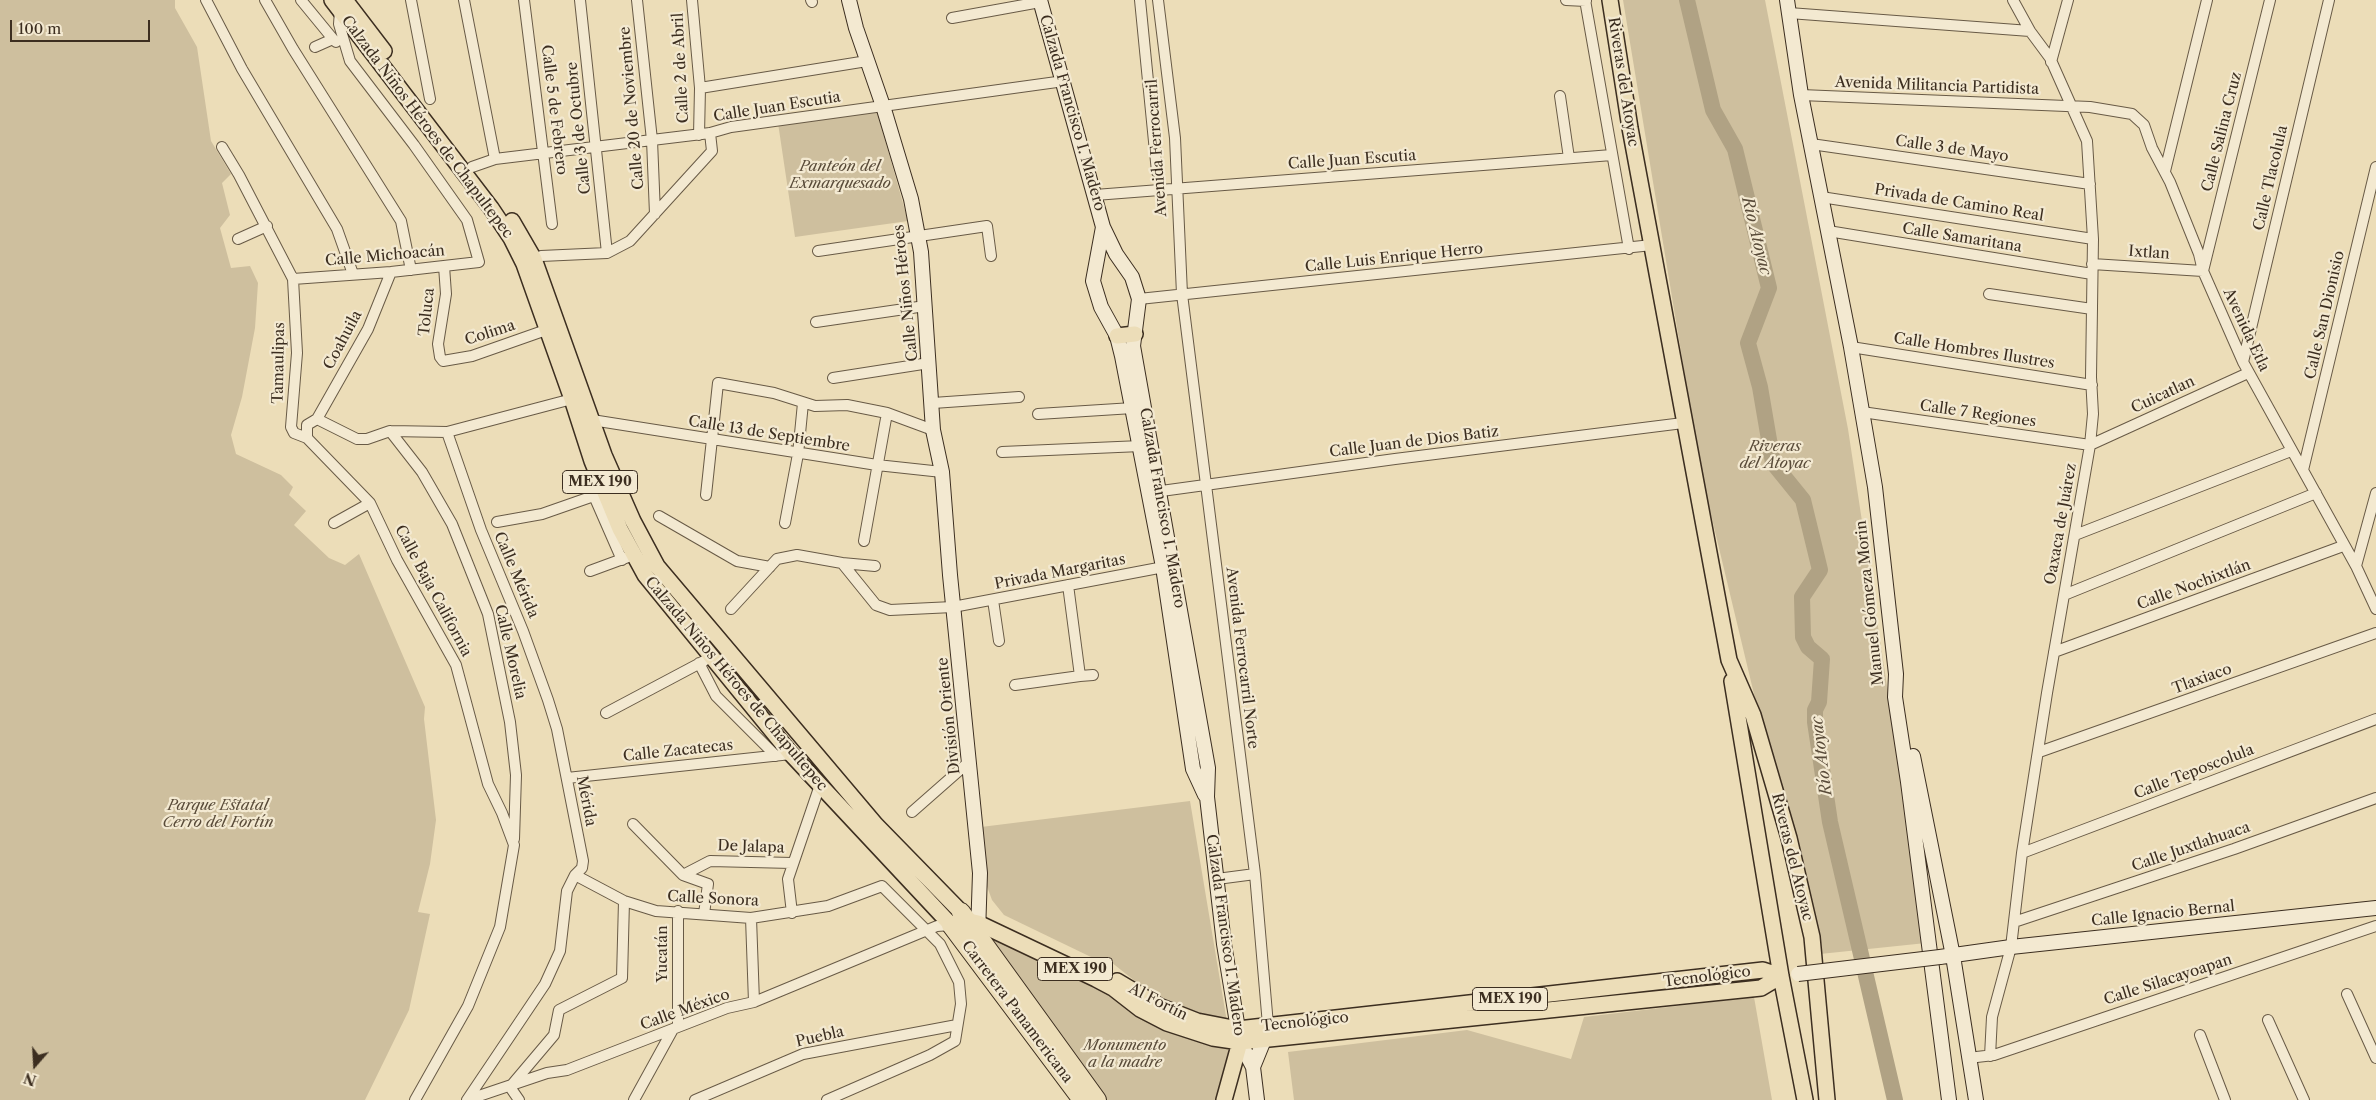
<!DOCTYPE html>
<meta charset="utf-8">
<style>
body{margin:0}
#map{position:relative;width:2376px;height:1100px;overflow:hidden;background:#ecddb8;font-family:"Libre Caslon Text",serif}
canvas{display:block}
.north{position:absolute;left:10px;top:1040px;width:50px;height:50px;-webkit-text-stroke:4px #f3e9d1;paint-order:stroke;rotate:199deg;font-size:14px;font-weight:700;line-height:20px;text-align:center;color:#3c2e20}
.north::after{content:'';display:block;margin:auto;width:18px;height:22px;background:#3c2e20;clip-path:polygon(50% 0,100% 100%,50% 72%,0 100%)}
.scale{position:absolute;left:10px;top:20px;width:140px;height:22px;box-sizing:border-box;border:2px solid #3c2e20;border-top:0;padding-left:6px;font-size:15px;line-height:18px;white-space:nowrap;color:#3c2e20;-webkit-text-stroke:4px #f3e9d1;paint-order:stroke}
</style>
<div id="map">
<canvas width="2376" height="1100"></canvas>
<div class="north">N</div>
<div class="scale">100 m</div>
</div>
<script>
const context = document.querySelector('canvas').getContext('2d');
context.lineJoin = 'round';
function fill(path, color) { context.fillStyle = color; context.fill(path, 'evenodd'); }
const poly = rows => new Path2D(rows.map(r => 'M' + r).join(''));
function trace(path, color, width, dash) { context.strokeStyle = color; context.lineWidth = width; context.lineCap = dash ? 'butt' : 'round'; context.setLineDash(dash || []); context.stroke(path); }
function write(font, color, halo, rows, align = 'center') {
  context.font = font + ' "Libre Caslon Text",serif'; context.lineWidth = 4.5; context.setLineDash([]); context.textBaseline = 'middle'; context.strokeStyle = halo; context.fillStyle = color; for (const [text, x, y, turn = 0] of rows) {
    context.save(); context.translate(x, y); context.rotate((+turn || 0) * Math.PI / 180); context.textAlign = isNaN(turn) ? turn : align; if (halo) context.strokeText(text, 0, 0); context.fillText(text, 0, 0); context.restore();
  }
}
fill(poly([
 [0,0,175,0,175,8,197,47,211,141,231,174,222,183,230,215,220,228,231,268,250,266,258,283,255,328,242,397,231,435,236,454,281,475,293,487,289,495,306,511,294,525,329,558,345,565,359,554,425,707,424,719,436,820,430,864,418,912,430,914,409,1010,365,1100,0,1100],
 [1623,0,1765,0,1848,429,1926,943,1820,954,1759,715,1701,473],
 [876,108,908,221,795,237,778,123],
 [1190,801,1227,1022,1196,1019,1160,1001,1111,962,1091,957,1004,915,992,900,985,881,981,827],
 [985,933,1096,981,1177,1035,1229,1049,1218,1100,1100,1100],
 [1754,997,1772,1100,1294,1100,1288,1052,1467,1030,1571,1059,1584,1017]
]), '#cebf9e');
trace(poly([
 [1687,0,1713,110,1735,149,1769,288,1748,343,1760,387,1773,463,1803,500,1820,570,1802,597,1803,637,1808,647,1822,659,1819,702,1815,710,1815,722,1830,822,1895,1100]
]), '#b0a284', 16);
const street = poly([
 [206,0,242,69,337,229,353,274],
 [265,0,293,49,401,221,411,270],
 [301,0,333,39],
 [411,0,430,99],
 [464,0,495,159,472,167],
 [524,0,552,224],
 [580,0,607,253],
 [637,0,652,140,655,214],
 [692,0,700,88,699,135],
 [811,0,812,2],
 [1140,0,1157,172],
 [1158,0,1175,138,1182,294,1255,874,1268,1025],
 [1566,0,1586,1],
 [1585,0,1629,249],
 [1789,13,2030,31],
 [952,18,1040,2],
 [315,47,333,39,336,42],
 [2051,62,2068,0],
 [700,88,867,61],
 [1801,95,2090,107,2132,114,2144,125,2152,148,2170,182,2199,254,2203,271,2243,362,2356,566,2376,609],
 [1560,96,1569,158],
 [1811,144,2090,184],
 [222,147,239,175,293,279,297,353,291,427,294,433,307,438],
 [495,159,710,133,731,127,1064,81],
 [2165,171,2207,0],
 [1095,195,1612,155],
 [1821,197,2093,239],
 [1828,231,2092,274],
 [238,239,267,226],
 [818,251,987,226,991,256],
 [534,259,541,256,607,253,630,241,712,151,710,133],
 [2092,264,2203,271,2270,0],
 [444,266,446,294,438,344,440,357,443,361,472,356,546,330],
 [293,279,391,272,479,262,467,220,414,145,350,61,339,24,340,11],
 [1989,294,2092,309],
 [1139,299,1652,245],
 [816,322,925,306],
 [1851,347,2092,385],
 [2243,362,2329,0],
 [833,378,929,363],
 [933,403,1019,397],
 [1862,412,2090,445,2248,373],
 [1038,414,1133,408],
 [317,419,368,329,391,272],
 [592,420,877,465,942,472],
 [390,431,422,472,452,524,488,614,510,722,516,775,514,839],
 [447,432,481,530,523,631,548,700,557,729,583,861,582,868,575,875,567,891,560,951,545,984,467,1100],
 [1002,452,1141,446],
 [2303,470,2376,167],
 [1154,492,1395,459,1683,423],
 [706,495,718,383,774,393,815,406,847,405,887,413,933,430],
 [594,496,622,560],
 [659,516,737,561,770,567],
 [497,522,542,514,605,492],
 [334,523,370,503],
 [785,523,798,454,803,403],
 [2075,535,2291,451],
 [864,541,887,413],
 [842,563,875,566],
 [2356,566,2376,493],
 [590,571,628,557],
 [2064,595,2316,493],
 [993,600,999,641],
 [731,609,777,559,797,555,842,563,876,605,890,610,953,607,1169,566],
 [2054,652,2343,546],
 [699,663,716,696,776,756],
 [1080,676,1093,675],
 [1015,685,1080,676,1068,585],
 [606,713,704,661],
 [2039,752,2376,633],
 [567,778,791,754],
 [912,812,970,761],
 [633,824,683,875,708,884,704,914],
 [2022,853,2376,719],
 [575,875,624,901,656,911,751,918,828,906,882,886,940,944,959,982,961,1004,955,1041,930,1055,827,1100],
 [683,875,710,861,792,863],
 [1217,879,1255,874],
 [678,911,678,1026],
 [792,913,788,879,820,785],
 [751,918,754,1002],
 [2014,922,2234,849,2376,798],
 [2347,994,2376,1058],
 [2268,1020,2304,1100],
 [2200,1035,2225,1100],
 [1990,1056,1992,1017,2011,947,2022,853,2047,693,2090,445,2093,414,2091,377,2093,239,2087,141,2050,58,2030,31,2013,0],
 [1968,1058,1994,1055,2376,926],
 [415,1100,468,1006,500,927,514,845,502,813,488,784,456,665,397,560,370,503,307,438,307,425,317,419,357,439,367,439,390,431,447,432,572,399],
 [467,1100,547,1073,567,1070,727,1008,754,1002,937,926,951,925],
 [519,1100,510,1087,554,1035,559,1010,622,978,624,901],
 [634,1100,672,1031],
 [695,1100,803,1054,957,1025]
]);
const secondary = poly([
 [849,0,856,28,883,106,911,199,921,252,933,430,942,472,950,575,980,873,978,933],
 [1040,0,1103,227,1116,254,1132,277,1139,299,1133,346,1208,768,1207,797,1224,944,1238,1029],
 [1787,0,1801,95,1851,347,1875,487,1896,674,1895,697,1908,782,1949,1100],
 [1103,227,1093,281,1101,307,1117,336,1122,356,1163,567,1193,769,1205,795],
 [1913,756,1953,956,1976,1100],
 [1940,957,2011,947,2376,908],
 [1240,1042,1253,1067,1257,1100],
 [1253,1067,1264,1040]
]);
const primary = poly([
 [332,0,491,208,511,238,524,264,572,399,592,461,620,529,645,575,791,754,951,925,969,921,978,923,1096,979,1113,988,1140,1009,1167,1023,1213,1038,1240,1042,1761,988,1781,976],
 [345,0,384,51],
 [1610,0,1630,128,1729,660,1753,715,1789,838,1812,937,1827,1100],
 [512,221,534,259,604,455,633,521,657,566,876,825,961,912],
 [1117,336,1135,334],
 [1732,681,1781,976,1805,1100],
 [1117,981,1159,1006,1197,1021,1238,1029,1763,970,1781,976],
 [1224,1100,1240,1042,1239,1034]
]);
const highway = poly([
 [961,912,1097,1100],
 [951,925,1082,1100]
]);
trace(street, '#685a46', 12);
trace(secondary, '#3c2e20', 16);
trace(primary, '#3c2e20', 18);
trace(highway, '#3c2e20', 20);
trace(street, '#f3e9d1', 10);
trace(secondary, '#f3e9d1', 14);
trace(primary, '#ecddb8', 15);
trace(highway, '#ecddb8', 18);
const secondaryBridge = poly([
 [1798,974,1940,957]
]);
trace(secondaryBridge, '#3c2e20', 16, []);
trace(secondaryBridge, '#f3e9d1', 14);
for (const [x, y, w] of [
 [600,482,75],
 [1075,969,75],
 [1510,999,75]
]) { const box = new Path2D(); box.roundRect(x - w / 2, y - 11.5, w, 23, 4); context.fillStyle = '#f3e9d1'; context.fill(box); trace(box, '#3c2e20', 1); }
write('bold 14px', '#3c2e20', null, [
 ["MEX 190",600,482],
 ["MEX 190",1075,969],
 ["MEX 190",1510,999]
]);
write('15px', '#3c2e20', '#f3e9d1', [
 ["Calle 2 de Abril",681,68,-93],
 ["Riveras del Atoyac",1623,82,81],
 ["Avenida Militancia Partidista",1937,86,2],
 ["Calle Juan Escutia",777,107,-9],
 ["Calle 20 de Noviembre",632,108,-95],
 ["Calle 5 de Febrero",554,110,83],
 ["Calzada Francisco I. Madero",1072,113,74],
 ["Calzada Niños Héroes de Chapultepec",427,127,53],
 ["Calle 3 de Octubre",579,128,-96],
 ["Calle Salina Cruz",2222,132,-76],
 ["Avenida Ferrocarril",1157,148,-94],
 ["Calle 3 de Mayo",1952,149,8],
 ["Calle Juan Escutia",1352,160,-4],
 ["Calle Tlacolula",2271,178,-77],
 ["Privada de Camino Real",1959,203,9],
 ["Calle Samaritana",1962,238,9],
 ["Ixtlan",2149,253,4],
 ["Calle Michoacán",385,256,-5],
 ["Calle Luis Enrique Herro",1394,258,-6],
 ["Calle Niños Héroes",906,293,-96],
 ["Toluca",427,312,-84],
 ["Calle San Dionisio",2325,315,-77],
 ["Avenida Etla",2246,330,65],
 ["Colima",490,333,-18],
 ["Coahuila",343,340,-62],
 ["Calle Hombres Ilustres",1974,351,9],
 ["Tamaulipas",279,363,-89],
 ["Cuicatlan",2163,395,-25],
 ["Calle 7 Regiones",1978,414,8],
 ["Calle 13 de Septiembre",769,434,9],
 ["Calle Juan de Dios Batiz",1414,442,-7],
 ["Calzada Francisco I. Madero",1162,508,80],
 ["Oaxaca de Juárez",2061,524,-80],
 ["Privada Margaritas",1060,572,-11],
 ["Calle Mérida",516,575,67],
 ["Calle Nochixtlán",2194,585,-20],
 ["Calle Baja California",433,591,62],
 ["Manuel Gómeza Morin",1870,603,-96],
 ["Calle Morelia",510,652,77],
 ["Avenida Ferrocarril Norte",1242,658,83],
 ["Tlaxiaco",2202,679,-20],
 ["Calzada Niños Héroes de Chapultepec",736,684,50],
 ["División Oriente",949,716,-96],
 ["Calle Zacatecas",678,751,-6],
 ["Calle Teposcolula",2194,772,-21],
 ["Mérida",586,801,79],
 ["De Jalapa",751,847,2],
 ["Calle Juxtlahuaca",2191,847,-19],
 ["Riveras del Atoyac",1792,857,76],
 ["Calle Sonora",713,899,3],
 ["Calle Ignacio Bernal",2163,914,-6],
 ["Calzada Francisco I. Madero",1225,935,82],
 ["Yucatán",663,954,-90],
 ["Tecnológico",1707,977,-7],
 ["Calle Silacayoapan",2168,980,-18],
 ["Al Fortín",1158,1002,27],
 ["Calle México",685,1010,-20],
 ["Carretera Panamericana",1017,1012,53],
 ["Tecnológico",1305,1022,-6],
 ["Puebla",820,1037,-13]
]);
write('italic 15px', '#594b39', '#f3e9d1', [
 ["Panteón del",840,167],
 ["Exmarquesado",840,184],
 ["Riveras",1775,447],
 ["del Atoyac",1775,464],
 ["Parque Estatal",218,806],
 ["Cerro del Fortín",218,823],
 ["Monumento",1125,1046],
 ["a la madre",1125,1063]
]);
write('italic 16px', '#594b39', '#f3e9d1', [
 ["Río Atoyac",1756,236,76],
 ["Río Atoyac",1822,756,-97]
]);
</script>
